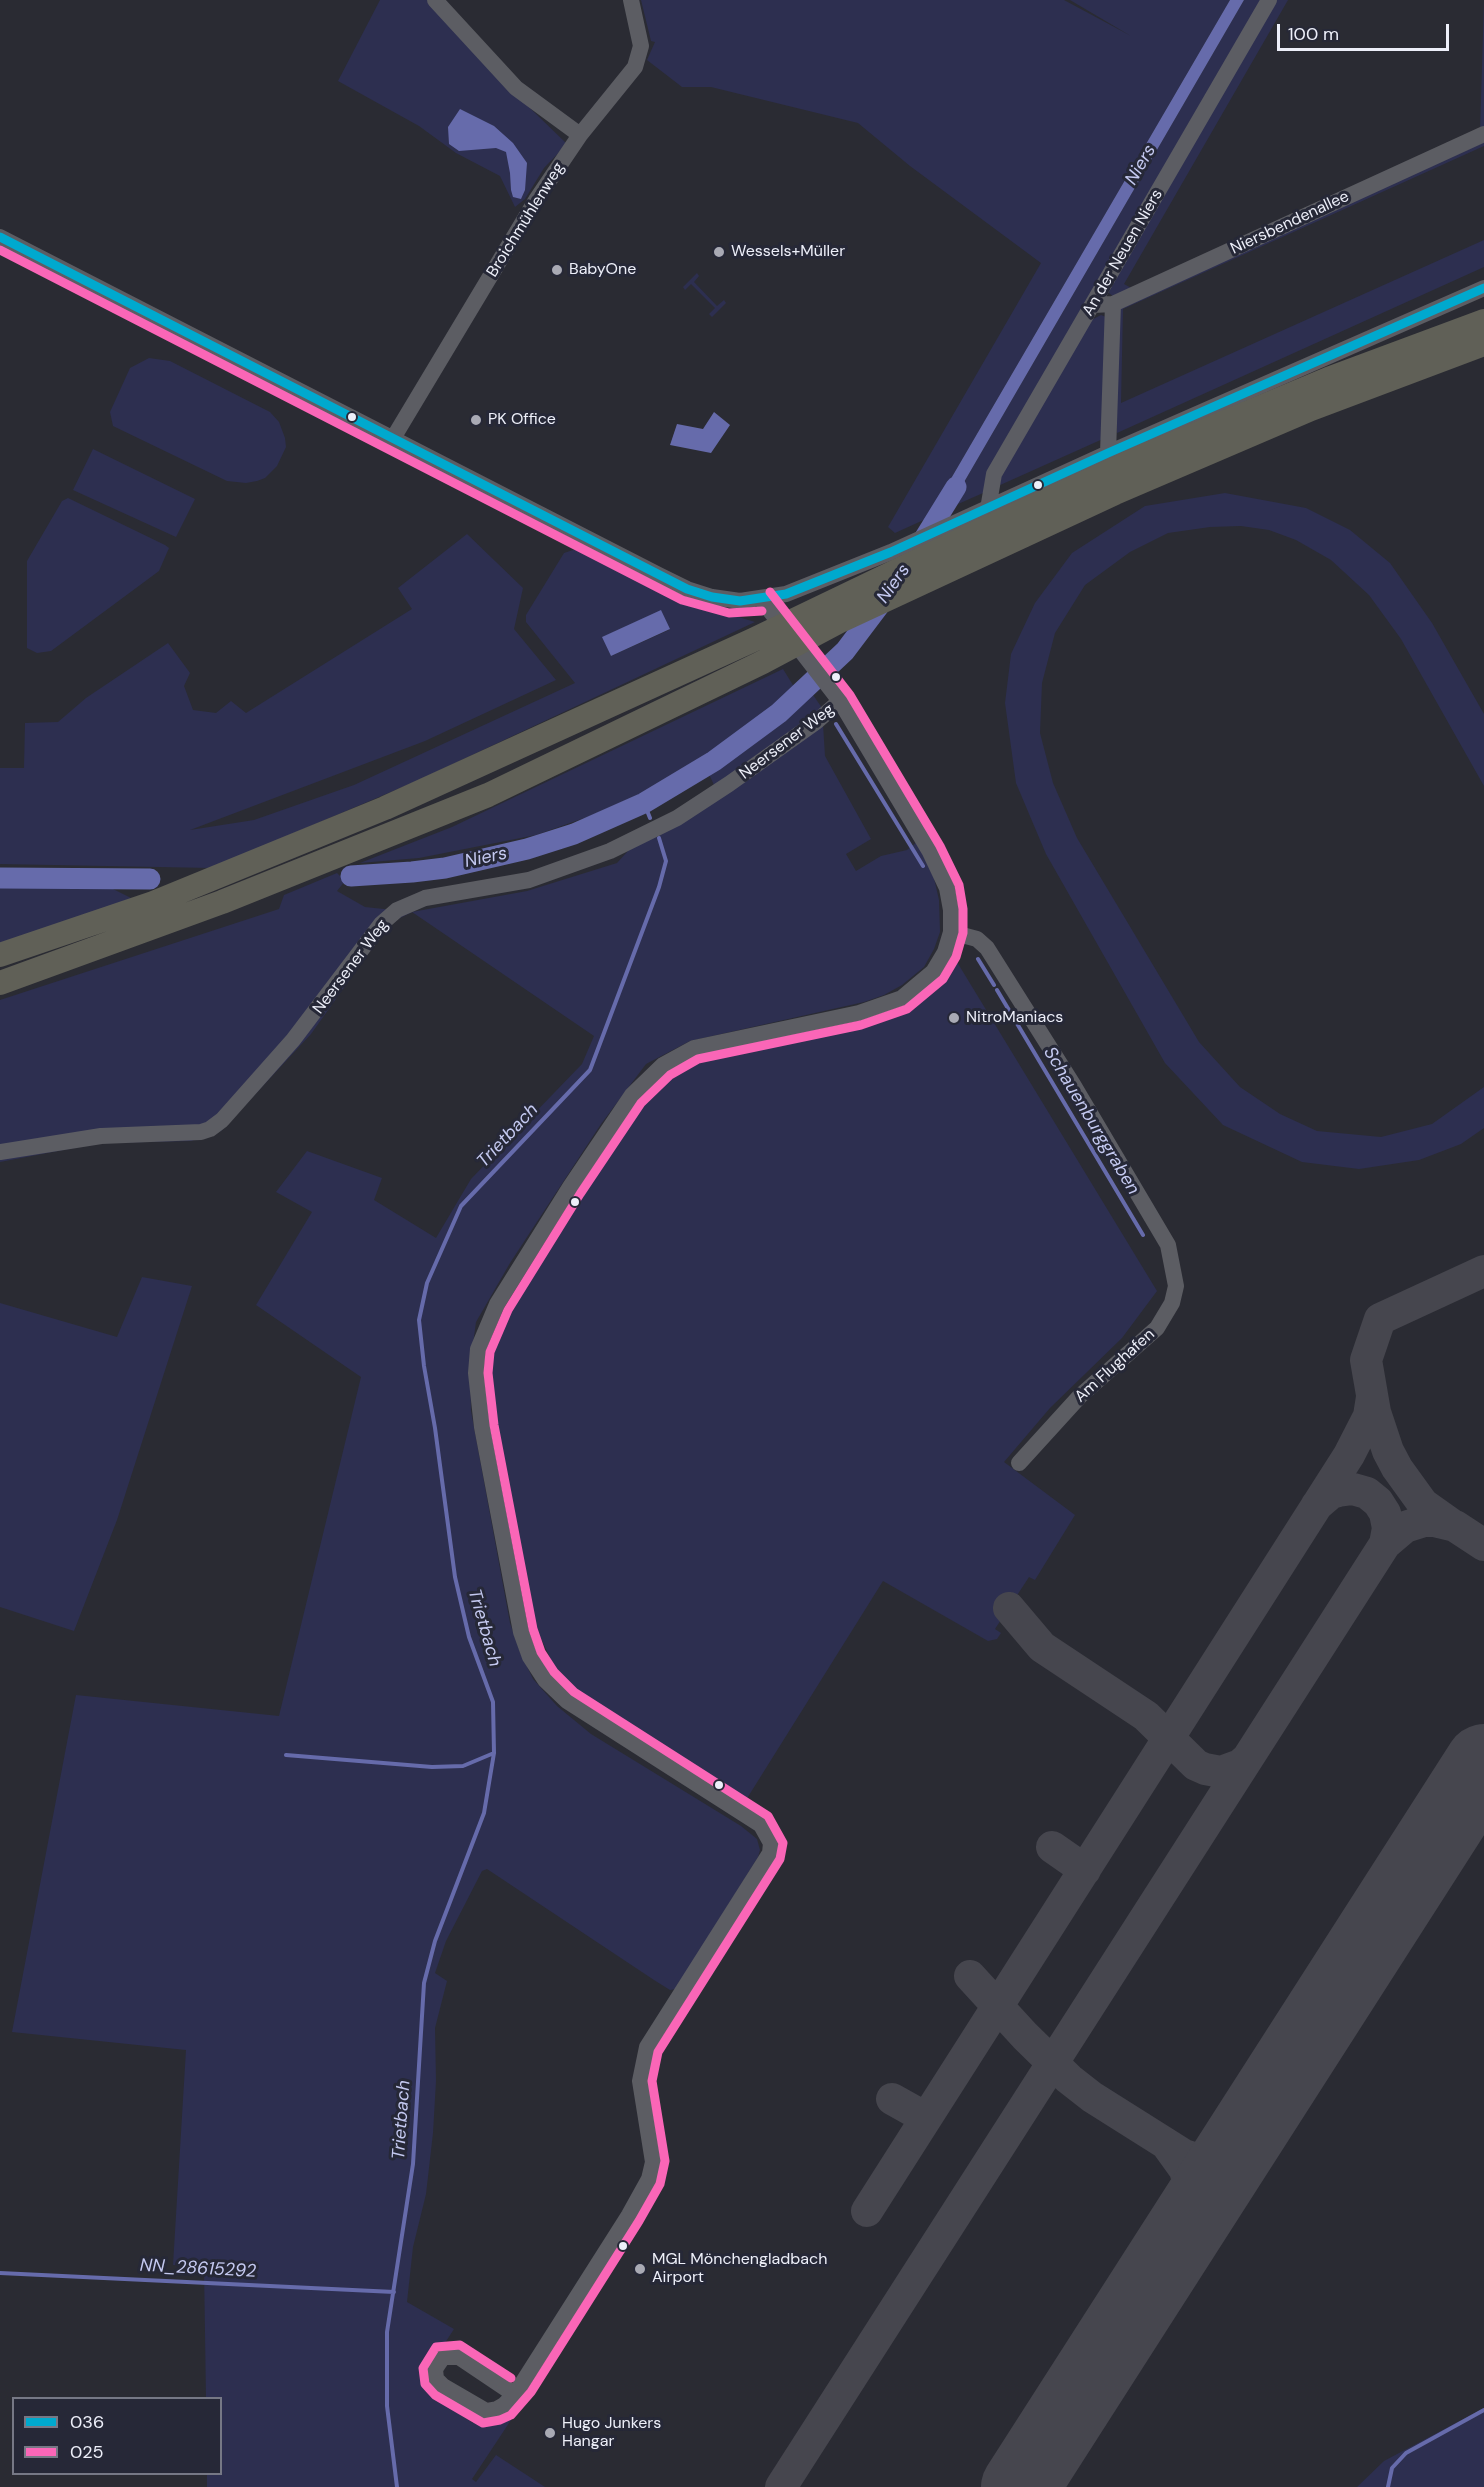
<!DOCTYPE html>
<meta charset="utf-8">
<style>
body{margin:0}
#map{position:relative;width:1484px;height:2487px;overflow:hidden;background:#2a2b33;font-family:"DM Sans",sans-serif}
canvas{display:block}
.legend{position:absolute;left:12px;top:2397px;width:210px;height:78px;box-sizing:border-box;background:#262837;border:2px solid #767885;margin:0;padding:8px 10px;list-style:none;font-size:18px;color:#edeff9}
.legend li{display:flex;align-items:center;gap:12px;height:30px}
.legend b{width:30px;border:2px solid #767885}
.scale{position:absolute;left:1277px;top:24px;width:172px;height:27px;box-sizing:border-box;border:3px solid #edeff9;border-top:0;padding-left:8px;font-size:18px;line-height:21px;white-space:nowrap;color:#edeff9;-webkit-text-stroke:4px #262837;paint-order:stroke}
</style>
<div id="map">
<canvas width="1484" height="2487"></canvas>
<ul class="legend">
<li><b style="height:8px;background:#00a9ce"></b>036</li>
<li><b style="height:8px;background:#fa66b7"></b>025</li>
</ul>
<div class="scale">100 m</div>
</div>
<script>
const context = document.querySelector('canvas').getContext('2d');
context.lineJoin = 'round';
function fill(path, color) { context.fillStyle = color; context.fill(path, 'evenodd'); }
const poly = rows => new Path2D(rows.map(r => 'M' + r).join(''));
function trace(path, color, width, dash) { context.strokeStyle = color; context.lineWidth = width; context.lineCap = dash ? 'butt' : 'round'; context.setLineDash(dash || []); context.stroke(path); }
function write(font, color, halo, rows, align = 'center') {
  context.font = font + ' "DM Sans",sans-serif'; context.lineWidth = 6; context.setLineDash([]); context.textBaseline = 'middle'; context.strokeStyle = halo; context.fillStyle = color; for (const [text, x, y, turn = 0] of rows) {
    context.save(); context.translate(x, y); context.rotate((+turn || 0) * Math.PI / 180); context.textAlign = isNaN(turn) ? turn : align; if (halo) context.strokeText(text, 0, 0); context.fillText(text, 0, 0); context.restore();
  }
}
fill(poly([
 [380,0,427,0,501,80,567,144,544,168,525,199,515,207,500,176,456,153,419,126,338,81],
 [641,0,1064,0,1131,36,1070,0,1230,0,928,518,895,533,888,527,1041,263,910,166,858,123,711,87,682,87,647,60,655,42,651,41],
 [1244,0,1265,0,983,493,949,508],
 [1274,0,1288,0,1124,284,1133,289,1480,132,1484,0,1484,130,1115,298,1109,293,1111,281],
 [1484,142,1484,146,1123,309,1121,403,1484,240,1484,267,1117,433,1117,312,1123,305],
 [697,273,699,276,694,282,717,306,724,300,726,303,712,317,709,314,715,308,691,284,685,290,683,287],
 [1101,315,1106,317,1105,438,998,486,1005,461,1086,323],
 [149,358,170,361,270,412,279,422,285,438,286,447,277,466,265,478,257,481,246,483,227,481,113,426,110,412,130,368],
 [93,449,195,499,176,537,73,490],
 [1225,493,1306,508,1350,530,1390,563,1432,623,1484,714,1484,786,1401,639,1369,595,1331,560,1296,540,1269,530,1241,526,1210,527,1168,533,1130,552,1085,585,1055,633,1042,683,1040,733,1053,783,1077,838,1199,1042,1240,1087,1280,1114,1317,1131,1381,1137,1432,1124,1484,1087,1484,1128,1461,1144,1419,1160,1359,1169,1302,1162,1223,1125,1165,1063,1046,854,1016,783,1005,703,1011,654,1035,603,1072,553,1145,506],
 [68,498,165,545,169,548,159,571,51,651,37,653,27,648,27,561,62,501],
 [467,534,523,588,514,629,556,680,425,741,190,830,254,820,354,785,575,683,526,622,526,615,564,553,579,548,686,601,755,622,419,780,212,868,0,864,0,768,24,768,25,723,58,722,86,698,168,643,190,673,184,686,193,710,216,713,231,701,246,713,412,609,398,588],
 [661,611,669,630,611,656,603,637],
 [783,669,796,690,770,714,710,755,644,792,590,816,536,835,419,858,360,863,452,827],
 [809,689,822,708,825,756,871,839,846,854,856,871,881,856,907,850,917,842,934,878,939,900,940,932,934,949,924,967,902,985,884,995,864,1002,690,1041,646,1064,601,1124,510,1263,476,1322,470,1366,471,1411,510,1623,520,1652,533,1679,557,1706,591,1734,741,1826,757,1839,760,1850,758,1857,676,1989,670,1990,654,1980,487,1869,482,1871,446,1941,435,1973,447,1981,435,2028,436,2081,433,2133,426,2194,413,2247,407,2302,454,2329,443,2346,448,2350,439,2352,432,2358,430,2365,438,2389,433,2397,473,2423,479,2414,501,2413,511,2420,472,2479,476,2482,496,2455,545,2487,207,2487,207,2474,220,2474,220,2398,206,2398,204,2267,173,2265,186,2050,12,2032,76,1695,279,1716,361,1377,256,1305,312,1212,276,1192,307,1151,382,1178,374,1200,436,1238,471,1179,582,1064,594,1036,412,912,390,923,311,1034,221,1131,191,1141,100,1143,0,1162,0,1000,279,909,284,895,337,873,345,881,337,891,365,907,412,912,527,891,617,863,638,840,714,785,708,772,769,724],
 [0,882,109,887,133,899,0,944],
 [957,962,1157,1291,1122,1338,1050,1408,1004,1462,1075,1515,1035,1580,1029,1577,995,1629,1001,1633,997,1639,988,1641,883,1581,746,1800,599,1711,558,1674,535,1626,514,1537,490,1405,489,1350,506,1309,641,1101,683,1064,715,1053,751,1044,894,1014,913,1008,937,989],
 [142,1277,192,1286,117,1520,74,1631,0,1607,0,1303,117,1337],
 [1484,2408,1484,2487,1357,2487,1384,2461]
]), '#2d2f50');
fill(poly([
 [1230,0,1244,0,949,508,928,518],
 [460,109,494,126,513,143,527,163,525,190,521,199,513,197,511,190,510,173,506,152,496,148,459,151,449,144,448,127],
 [714,412,730,425,711,453,670,445,677,424,703,429],
 [661,610,670,629,611,656,602,637]
]), '#666bab');
trace(poly([
 [836,724,923,866],
 [644,803,650,818],
 [978,959,994,985],
 [997,990,1143,1235],
 [286,1755,432,1767,463,1766,494,1753],
 [0,2273,394,2292],
 [397,2487,387,2406,387,2332,413,2164,424,1983,435,1941,484,1813,494,1753,493,1702,469,1637,455,1577,435,1428,424,1366,419,1320,427,1283,461,1206,590,1070,659,887,666,861,659,838],
 [1388,2487,1392,2468,1406,2453,1484,2410]
]), '#666bab', 4);
trace(poly([
 [919,547,956,487],
 [351,876,412,872,445,868,527,849,574,834,644,803,714,761,779,713,845,651,885,598],
 [0,878,150,879]
]), '#666bab', 21);
trace(poly([
 [1317,1505,1331,1493,1338,1491,1353,1489,1367,1493,1378,1502,1385,1513,1388,1528,1385,1544],
 [1454,1526,1423,1504,1397,1468,1388,1451,1375,1412,1366,1360,1380,1319,1484,1271],
 [1009,1608,1042,1647,1146,1716,1196,1765,1205,1769,1221,1772,1240,1765,1248,1758],
 [1052,1847,1085,1870],
 [970,1976,1025,2036,1069,2079,1092,2097,1184,2155,1200,2160,1218,2158,1242,2142],
 [892,2099,926,2118],
 [1167,2145,1185,2170,1190,2189,1190,2209,1177,2242],
 [867,2211,1349,1455,1369,1416,1372,1397],
 [781,2487,1385,1544,1405,1527,1424,1521,1434,1521,1455,1526,1484,1545]
]), '#46464e', 32);
trace(poly([
 [1020,2487,1484,1763]
]), '#46464e', 78);
trace(poly([
 [435,0,516,88,580,135],
 [0,237,659,575,687,589,712,597,740,601,786,594,891,552,1108,453,1484,288],
 [1093,305,1113,304,1484,134],
 [392,440,536,200,580,135,635,67,641,46,631,0],
 [1108,453,1113,304],
 [988,509,994,474,1269,0],
 [951,932,977,939,987,948,1074,1086,1168,1245,1176,1286,1172,1303,1157,1328,1080,1396,1019,1463],
 [0,1152,101,1136,201,1132,210,1129,222,1120,293,1040,381,924,397,910,425,898,529,880,610,851,677,818,729,784,816,722,840,701],
 [514,2394,459,2357,443,2357,435,2369,436,2379,443,2386,486,2411,497,2409,504,2405,510,2399,516,2392,521,2385,629,2215,649,2179,653,2162,640,2081,647,2047,770,1853,771,1843,761,1825,567,1701,545,1680,530,1657,521,1632,482,1427,476,1373,478,1349,497,1304,570,1187,632,1095,663,1065,694,1048,859,1013,902,998,933,972,945,952,951,932,951,910,947,888,930,852,840,701,761,599]
]), '#5c5d63', 16);
trace(poly([
 [0,955,153,903,385,808,753,640,969,536,1139,458,1328,379,1484,321],
 [0,983,222,902,488,795,763,662,842,620,1115,493,1311,409,1484,344]
]), '#606057', 24);
trace(poly([
 [0,237,687,589,712,597,740,601,786,594,891,552,1108,453,1484,288]
]), '#00a9ce', 9);
trace(poly([
 [0,250,682,600,729,613,762,611],
 [511,2378,460,2345,436,2347,423,2368,425,2384,435,2395,483,2423,500,2420,511,2415,531,2392,639,2221,660,2184,665,2161,652,2081,658,2052,780,1859,783,1843,768,1816,574,1692,554,1672,541,1652,533,1629,494,1425,488,1373,490,1352,508,1310,580,1194,641,1103,670,1075,698,1059,861,1025,907,1009,943,979,956,957,963,933,963,909,959,885,940,846,850,695,770,592]
]), '#fa66b7', 9);
for (const [x, y, r, color] of [
 [719,252,6,"#a9aab4"],
 [557,270,6,"#a9aab4"],
 [352,417,5,"#edeff9"],
 [476,420,6,"#a9aab4"],
 [1038,485,5,"#edeff9"],
 [836,677,5,"#edeff9"],
 [954,1018,6,"#a9aab4"],
 [575,1202,5,"#edeff9"],
 [719,1785,5,"#edeff9"],
 [623,2246,5,"#edeff9"],
 [640,2269,6,"#a9aab4"],
 [550,2433,6,"#a9aab4"]
]) { const dot = new Path2D(); dot.arc(x, y, r, 0, 2 * Math.PI); context.fillStyle = color; context.fill(dot); trace(dot, '#262837', 2); }
write('16px', '#edeff9', '#262837', [
 ["Broichmühlenweg",526,220,-58],
 ["Niersbendenallee",1290,223,-25],
 ["An der Neuen Niers",1123,253,-60],
 ["Neersener Weg",787,742,-37],
 ["Neersener Weg",351,967,-53],
 ["Am Flughafen",1115,1366,-42]
]);
write('16px', '#edeff9', '#262837', [
 ["Wessels+Müller",731,252],
 ["BabyOne",569,270],
 ["PK Office",488,420],
 ["NitroManiacs",966,1018],
 ["MGL Mönchengladbach",652,2260],
 ["Airport",652,2278],
 ["Hugo Junkers",562,2424],
 ["Hangar",562,2442]
], 'left');
write('italic 18px', '#c4c9f0', '#262837', [
 ["Niers",1141,165,-60],
 ["Niers",894,584,-55],
 ["Niers",486,858,-12],
 ["Schauenburggraben",1091,1121,59],
 ["Trietbach",508,1136,-47],
 ["Trietbach",484,1628,74],
 ["Trietbach",402,2120,-86],
 ["NN_28615292",198,2269,3]
]);
</script>
